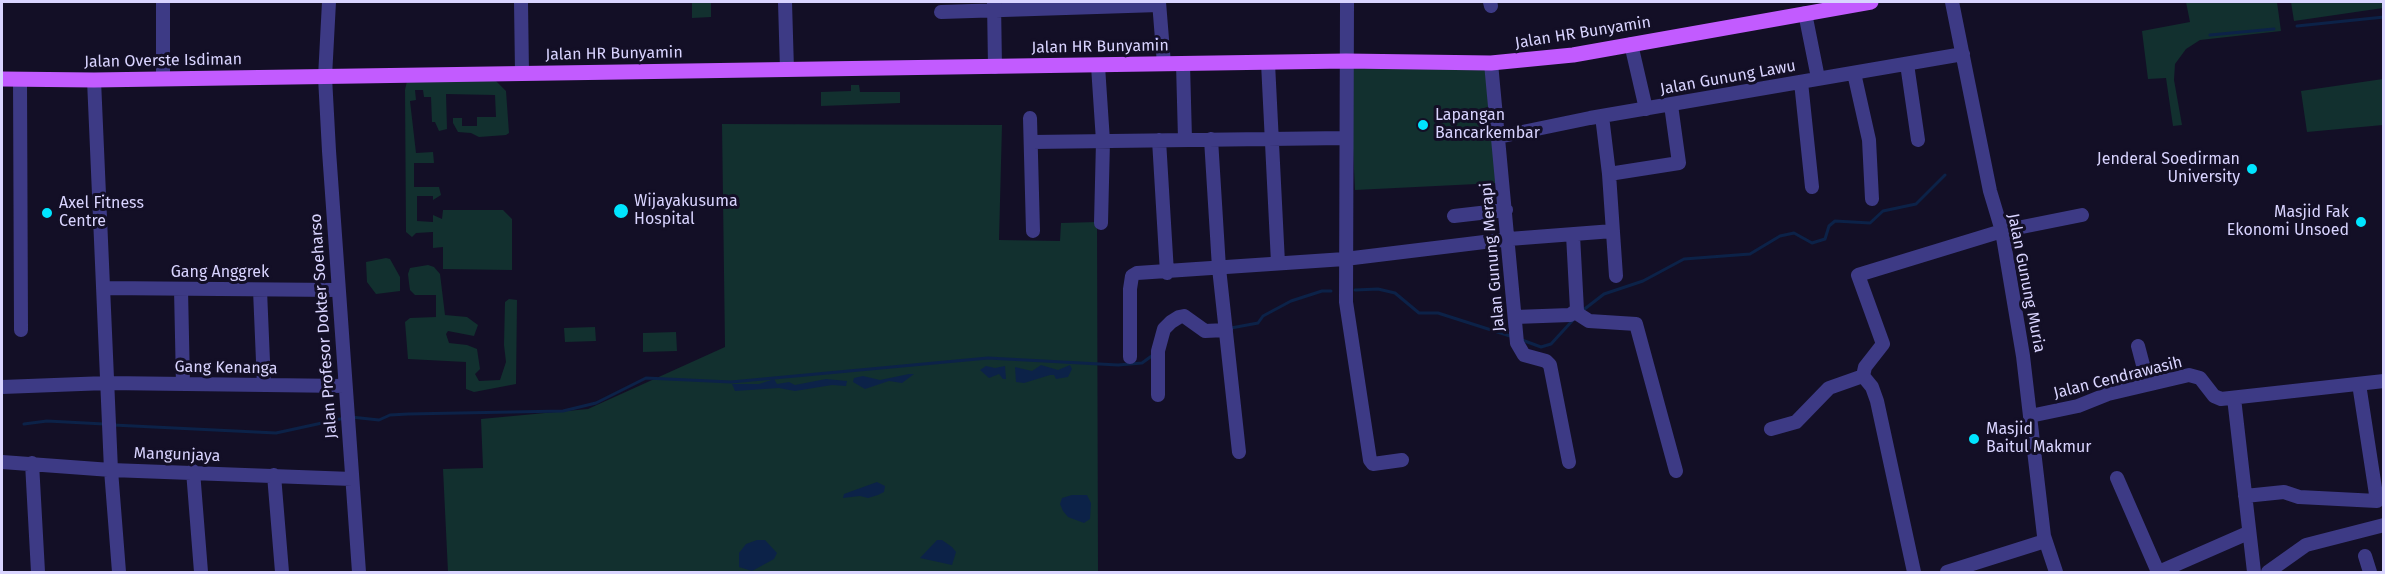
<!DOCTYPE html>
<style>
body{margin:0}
#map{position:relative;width:2385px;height:574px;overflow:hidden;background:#130f26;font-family:"Fira Sans",sans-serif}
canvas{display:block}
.frame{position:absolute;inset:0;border:3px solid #d9d4ff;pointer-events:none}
</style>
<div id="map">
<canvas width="2385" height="574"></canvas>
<div class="frame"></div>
</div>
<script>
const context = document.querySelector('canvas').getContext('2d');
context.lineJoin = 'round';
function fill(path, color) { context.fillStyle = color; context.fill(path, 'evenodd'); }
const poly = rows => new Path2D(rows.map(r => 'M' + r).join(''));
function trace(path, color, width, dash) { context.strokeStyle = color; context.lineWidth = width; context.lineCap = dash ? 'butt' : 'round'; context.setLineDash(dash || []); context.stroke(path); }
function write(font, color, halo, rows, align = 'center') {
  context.font = font + ' "Fira Sans",sans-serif'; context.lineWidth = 6; context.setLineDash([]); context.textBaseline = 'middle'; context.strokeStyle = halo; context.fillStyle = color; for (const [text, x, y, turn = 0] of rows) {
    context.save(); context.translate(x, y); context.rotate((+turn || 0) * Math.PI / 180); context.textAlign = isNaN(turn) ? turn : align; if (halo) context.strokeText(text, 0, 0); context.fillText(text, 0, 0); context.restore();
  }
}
fill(poly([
 [692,2,711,2,711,17,692,18],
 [2186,2,2277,2,2281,31,2200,40,2186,49,2175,64,2174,80,2182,125,2173,126,2166,78,2148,79,2142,31,2190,22],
 [2291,2,2383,2,2383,8,2294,21],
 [1491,60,1497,183,1355,190,1349,67],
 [2383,79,2383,125,2307,132,2301,91],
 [407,81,496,81,506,91,509,133,506,135,479,137,471,133,458,132,453,123,453,118,462,118,462,126,477,126,477,117,496,117,495,95,446,94,447,129,439,131,435,122,432,122,431,97,424,97,423,90,415,90,416,100,410,101,416,153,433,152,434,163,414,163,414,187,439,187,441,195,433,200,433,196,417,196,417,221,433,222,433,215,442,219,443,210,503,210,512,219,512,270,443,269,443,247,433,248,433,232,416,233,412,237,406,232,405,90],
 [851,85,859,85,860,92,900,92,900,103,821,106,821,92,851,91],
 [722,124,1002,125,999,240,1060,241,1061,223,1097,222,1098,572,448,572,443,469,483,468,481,419,588,409,725,347],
 [386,258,390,259,400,277,400,291,376,294,367,282,366,262],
 [428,265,434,267,440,274,445,315,467,317,478,325,474,336,448,331,446,334,449,343,467,345,477,349,480,369,475,374,479,381,500,380,506,362,504,345,505,302,509,299,517,300,516,384,474,392,466,389,466,362,408,359,405,322,410,318,436,317,436,295,415,295,410,290,409,283,408,274,410,268],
 [595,327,596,341,565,342,564,328],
 [676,332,677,351,643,352,643,333]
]), '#12302f');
fill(poly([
 [1041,365,1058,370,1070,365,1072,369,1068,377,1056,379,1054,375,1050,375,1024,383,1016,382,1015,367,1032,371],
 [986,366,995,368,1005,366,1006,379,1003,379,999,374,989,378,980,370],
 [909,374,914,374,902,383,889,381,865,389,853,382,854,378,863,376,880,380],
 [774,379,777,384,789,382,795,385,826,379,847,381,846,386,832,385,795,391,779,388,735,391,732,384,759,384],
 [877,482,885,486,884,492,878,495,868,498,860,496,843,498,844,494],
 [1072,495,1087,495,1091,503,1090,519,1084,523,1068,517,1063,511,1060,504,1062,498],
 [757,540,765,540,777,553,774,559,752,571,739,567,739,553,746,544],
 [937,540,942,540,952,547,956,552,952,565,920,558]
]), '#0c2248');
trace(poly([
 [2297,26,2384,17],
 [2210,35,2274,29],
 [1355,290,1378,289,1395,293,1419,313,1438,313,1510,336],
 [1582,311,1604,294,1643,281,1684,259,1750,254,1780,236,1794,233,1812,243,1825,239,1829,226,1835,221,1870,223,1883,211,1916,204,1945,175],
 [1231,328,1258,323,1263,316,1291,301,1322,291,1331,291],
 [1522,340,1541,347,1551,344,1573,320],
 [351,417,379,420,390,415,408,414,563,411,596,403,646,378,731,382,988,358,1118,365,1142,363,1153,355],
 [24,424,47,421,104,424],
 [113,425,276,433,345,418]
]), '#0c2248', 3);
trace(poly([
 [163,2,163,78],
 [329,2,325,77,329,151,359,572],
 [521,2,522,73],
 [785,2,787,70],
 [994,2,995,67],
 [1159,2,1164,64],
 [1347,2,1346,302,1370,460,1373,464,1402,460],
 [1490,2,1491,6],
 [1952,2,1990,191,2002,231,2023,356,2044,536,2056,572],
 [941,12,1159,5],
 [1805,13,1818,78],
 [1631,44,1646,109],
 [1268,63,1278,263],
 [1491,63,1517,343,1524,355,1546,361,1550,365,1569,462],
 [1183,64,1185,139],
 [1907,64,1918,140],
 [1098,66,1103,141,1101,223],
 [1854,73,1869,140,1872,199],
 [20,79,21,330],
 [94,80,111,470,119,572],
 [1801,82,1812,187],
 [1602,116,1609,174,1616,276],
 [1030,118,1033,231],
 [1498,137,1590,118,1963,54],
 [1211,139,1219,268,1239,452],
 [1159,140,1167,273],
 [1032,142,1346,138],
 [1609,174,1679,163,1671,105],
 [1454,216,1506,210],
 [103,288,337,290],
 [181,289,183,384],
 [260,290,264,385],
 [1575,312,1589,321,1636,324,1676,471],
 [1515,317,1570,315,1577,310,1573,235],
 [2138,346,2148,384],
 [1130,357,1130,289,1132,276,1137,273,1345,259,1509,239,1613,231],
 [1863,376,1865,367,1883,344,1858,275,2002,231,2082,215],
 [1863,376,1872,387,1877,401,1914,572],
 [2,387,107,383,345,386],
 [1158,395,1158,351,1164,329,1171,322,1179,317,1184,316,1205,331,1226,330],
 [2234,398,2254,572],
 [2030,416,2078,406,2108,394,2189,375,2200,378,2214,396,2221,399,2384,381],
 [1771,429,1796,422,1829,388,1863,376],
 [2,462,111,470,352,479],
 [32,463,38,572],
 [193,471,201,572],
 [274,475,282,572],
 [2117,478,2158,572],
 [2245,496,2284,492,2299,497,2377,501,2359,384],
 [2365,556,2370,572],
 [1947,572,2045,541],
 [2159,572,2248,533],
 [2268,572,2306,545,2384,525]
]), '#3d3a85', 14);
trace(poly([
 [2,79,94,80,1346,61,1491,63,1573,55,1871,2]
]), '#c25bff', 15);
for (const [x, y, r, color] of [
 [1423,125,6,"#00e5ff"],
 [2252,169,6,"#00e5ff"],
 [621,211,8,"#00e5ff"],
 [47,213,6,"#00e5ff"],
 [2361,222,6,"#00e5ff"],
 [1974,439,6,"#00e5ff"]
]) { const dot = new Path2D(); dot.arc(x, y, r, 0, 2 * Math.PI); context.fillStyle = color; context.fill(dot); trace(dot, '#130f26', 2); }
write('16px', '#d9d4ff', '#130f26', [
 ["Jalan HR Bunyamin",1583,33,-9],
 ["Jalan HR Bunyamin",1100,47,-1],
 ["Jalan HR Bunyamin",614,54,-1],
 ["Jalan Overste Isdiman",163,61,-1],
 ["Jalan Gunung Lawu",1728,78,-10],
 ["Jalan Gunung Merapi",1493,257,-95],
 ["Gang Anggrek",220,273],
 ["Jalan Gunung Muria",2026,283,79],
 ["Jalan Profesor Dokter Soeharso",324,326,-94],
 ["Gang Kenanga",226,368,1],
 ["Jalan Cendrawasih",2118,378,-14],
 ["Mangunjaya",177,455,2]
]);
write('16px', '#d9d4ff', '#130f26', [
 ["Lapangan",1435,116],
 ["Bancarkembar",1435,134],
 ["Jenderal Soedirman",2240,160,"right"],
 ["University",2240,178,"right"],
 ["Wijayakusuma",634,202],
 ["Hospital",634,220],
 ["Axel Fitness",59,204],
 ["Centre",59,222],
 ["Masjid Fak",2349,213,"right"],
 ["Ekonomi Unsoed",2349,231,"right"],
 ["Masjid",1986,430],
 ["Baitul Makmur",1986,448]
], 'left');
</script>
